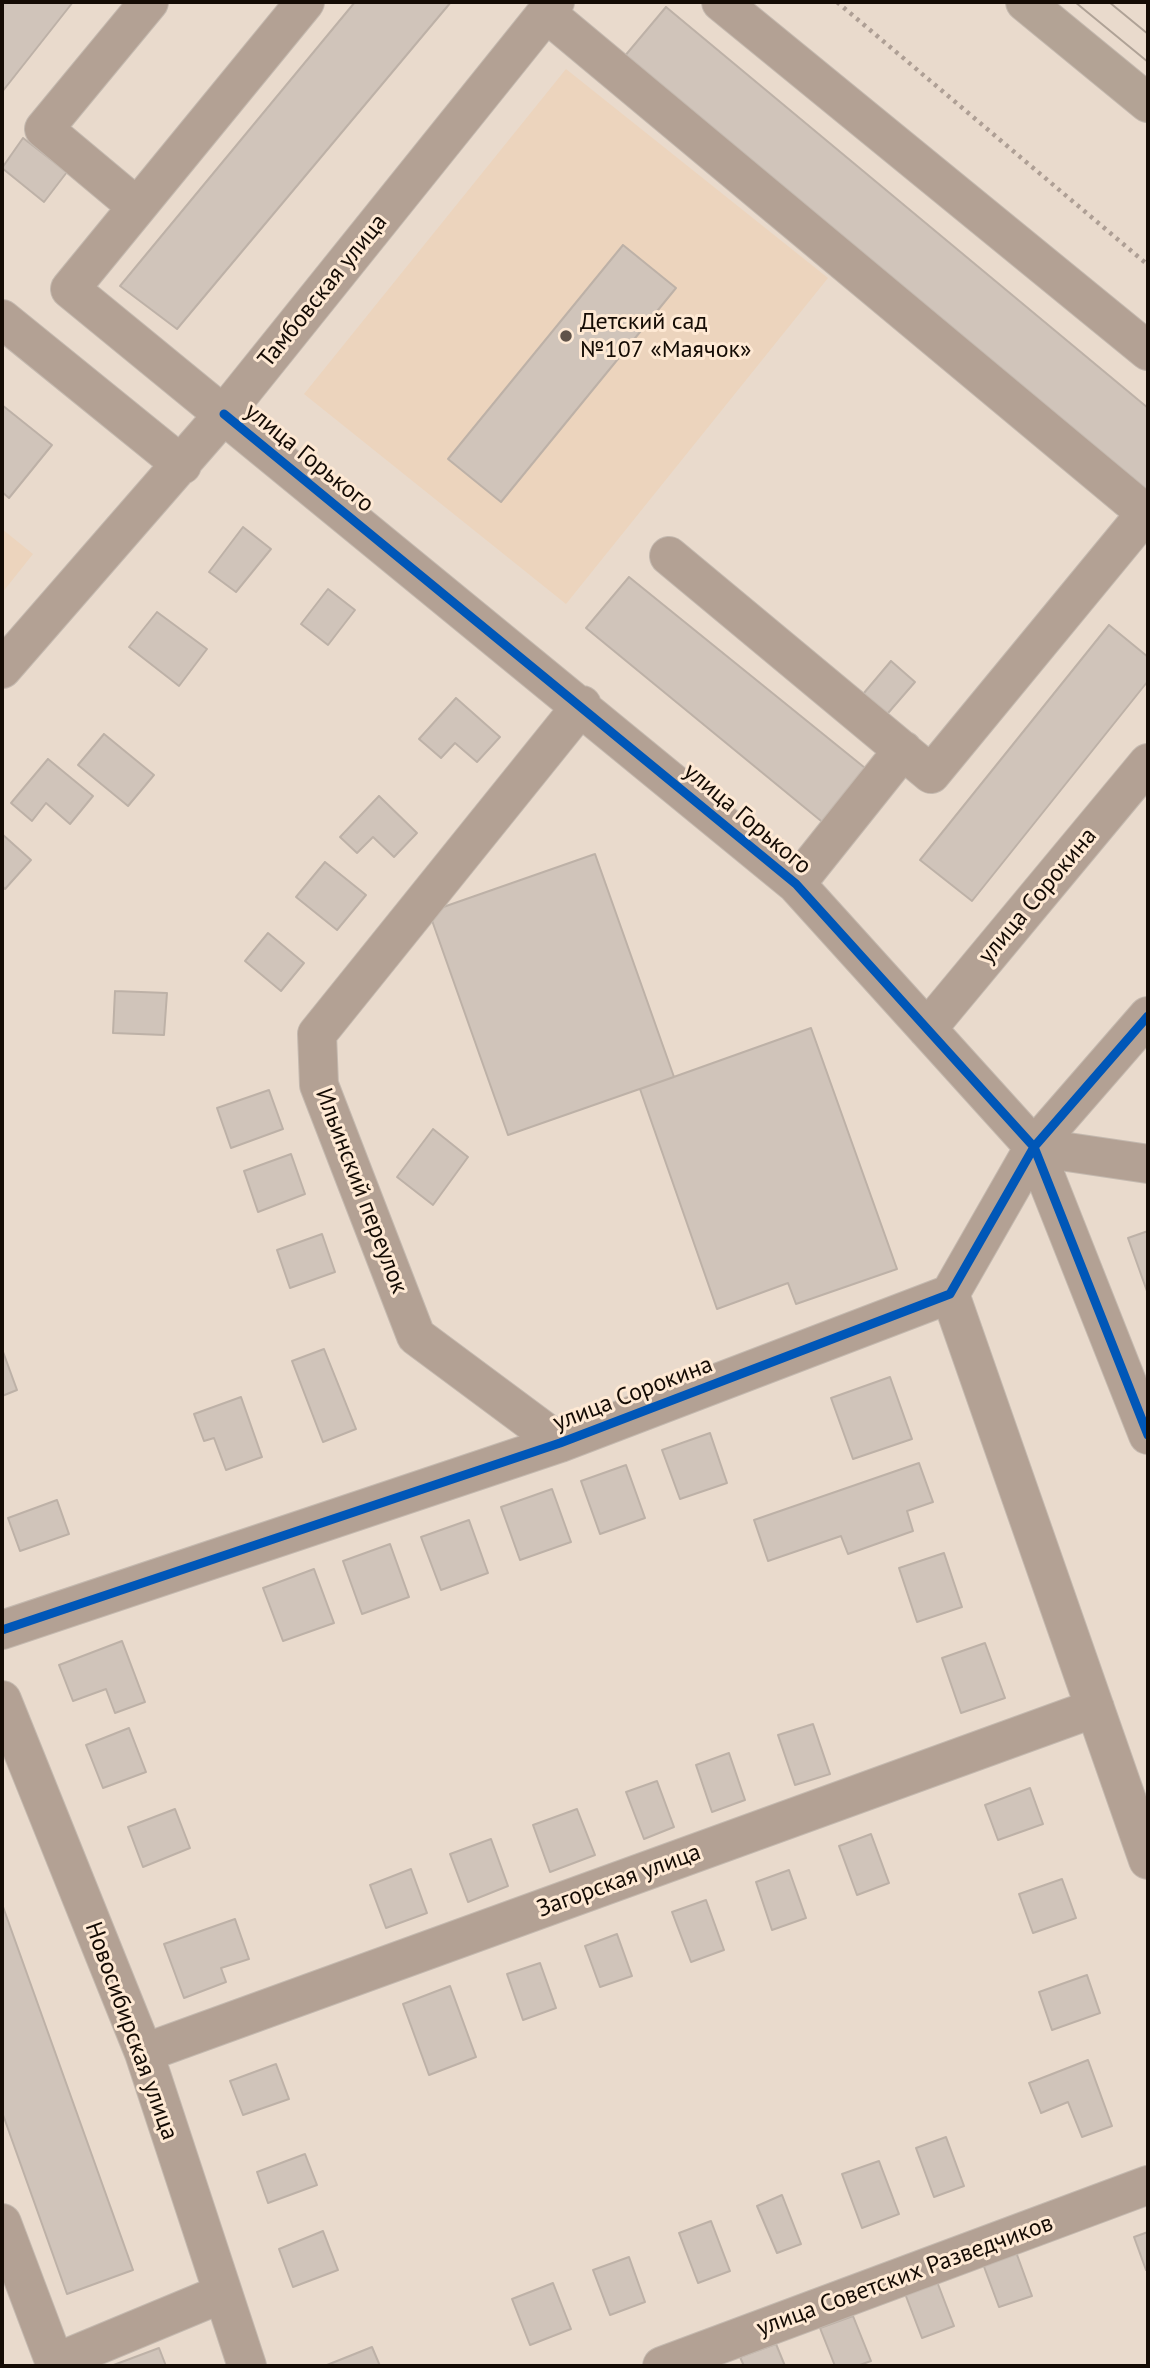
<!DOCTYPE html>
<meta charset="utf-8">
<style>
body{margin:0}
#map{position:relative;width:1150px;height:2368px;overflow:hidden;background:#e9dacc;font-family:"PT Sans",sans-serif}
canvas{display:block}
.frame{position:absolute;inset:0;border:4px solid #140b04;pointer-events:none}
</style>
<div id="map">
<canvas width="1150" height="2368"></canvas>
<div class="frame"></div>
</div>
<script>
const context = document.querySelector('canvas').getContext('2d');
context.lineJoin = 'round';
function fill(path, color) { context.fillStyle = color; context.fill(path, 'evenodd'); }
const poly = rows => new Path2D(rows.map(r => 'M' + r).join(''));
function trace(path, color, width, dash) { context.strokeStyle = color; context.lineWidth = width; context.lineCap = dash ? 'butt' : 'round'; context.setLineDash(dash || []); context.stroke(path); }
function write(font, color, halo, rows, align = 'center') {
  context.font = font + ' "PT Sans",sans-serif'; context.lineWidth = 6; context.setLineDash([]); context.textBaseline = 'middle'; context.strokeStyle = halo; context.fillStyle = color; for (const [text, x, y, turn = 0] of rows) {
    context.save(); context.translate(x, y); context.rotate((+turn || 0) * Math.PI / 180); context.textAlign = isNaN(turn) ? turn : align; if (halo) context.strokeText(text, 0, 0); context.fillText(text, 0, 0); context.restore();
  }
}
fill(poly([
 [566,69,828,278,566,604,304,394],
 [2,529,33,554,2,593]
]), '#ecd4bd');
const building = poly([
 [2,2,73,2,2,92,2,2],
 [355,2,451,2,177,329,120,286,355,2],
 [666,7,1148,408,1148,493,624,57,666,7],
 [23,138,67,172,44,202,2,168,23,138],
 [623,245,676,288,501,502,448,459,623,245],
 [2,405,52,445,9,498,2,492,2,405],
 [243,527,271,549,236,592,209,572,243,527],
 [629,577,870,772,826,825,586,628,629,577],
 [328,589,355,610,328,645,301,624,328,589],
 [157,612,207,649,179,686,129,647,157,612],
 [1109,625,1148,657,1148,681,972,901,920,860,1109,625],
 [891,661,915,682,882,720,858,700,891,661],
 [456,698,500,737,477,762,455,743,441,758,419,739,456,698],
 [104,734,154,775,128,806,78,765,104,734],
 [48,759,93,796,70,824,46,803,32,821,11,803,48,759],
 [379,796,417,833,394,857,373,837,357,853,340,837,379,796],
 [2,834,31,860,5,889,2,886,2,834],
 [595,854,674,1077,508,1135,429,912,595,854],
 [325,862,366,895,337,930,296,897,325,862],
 [268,933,304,963,281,991,245,961,268,933],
 [115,991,167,993,164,1035,113,1033,115,991],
 [811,1028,897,1269,796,1304,788,1283,717,1309,640,1089,811,1028],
 [269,1090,283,1129,231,1148,217,1108,269,1090],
 [433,1129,468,1157,433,1205,397,1177,433,1129],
 [291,1154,305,1194,258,1212,244,1171,291,1154],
 [1148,1231,1148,1294,1128,1238,1148,1231],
 [322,1234,335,1272,290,1288,277,1250,322,1234],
 [2,1349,17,1390,2,1396,2,1349],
 [324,1349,356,1429,323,1442,292,1361,324,1349],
 [890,1377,912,1439,853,1459,831,1398,890,1377],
 [241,1397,262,1457,226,1470,214,1438,204,1441,194,1414,241,1397],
 [710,1433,727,1483,680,1499,662,1450,710,1433],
 [919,1463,933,1502,907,1511,913,1531,848,1554,841,1536,768,1561,754,1520,919,1463],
 [626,1465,645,1518,600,1534,581,1481,626,1465],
 [552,1489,571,1542,520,1560,501,1507,552,1489],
 [57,1500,69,1534,20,1551,8,1518,57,1500],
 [469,1520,488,1573,441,1590,421,1537,469,1520],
 [390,1544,409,1597,362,1614,343,1561,390,1544],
 [944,1553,962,1607,917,1622,899,1568,944,1553],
 [314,1569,334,1623,283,1641,263,1588,314,1569],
 [122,1641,145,1702,115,1713,106,1689,73,1701,59,1665,122,1641],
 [985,1643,1005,1698,961,1713,942,1658,985,1643],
 [813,1724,830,1774,795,1785,778,1735,813,1724],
 [129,1728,146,1772,103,1788,86,1745,129,1728],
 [729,1753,745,1800,712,1812,696,1765,729,1753],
 [657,1781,674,1827,644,1839,626,1792,657,1781],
 [1030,1788,1043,1824,998,1840,985,1805,1030,1788],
 [175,1809,190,1848,143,1867,128,1827,175,1809],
 [577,1809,595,1855,550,1872,533,1825,577,1809],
 [871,1834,889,1883,857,1895,839,1846,871,1834],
 [491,1839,508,1886,468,1902,450,1854,491,1839],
 [411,1869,427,1913,386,1928,370,1885,411,1869],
 [789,1870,806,1918,772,1930,756,1882,789,1870],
 [1062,1879,1076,1918,1033,1933,1019,1894,1062,1879],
 [706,1900,724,1950,691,1962,672,1912,706,1900],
 [2,1904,133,2270,67,2294,2,2112,2,1904],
 [235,1919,249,1959,221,1968,226,1982,184,1998,164,1944,235,1919],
 [617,1934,632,1976,600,1987,585,1946,617,1934],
 [540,1963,556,2008,523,2020,507,1974,540,1963],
 [1087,1975,1100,2013,1052,2030,1039,1992,1087,1975],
 [450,1986,476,2057,429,2075,403,2004,450,1986],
 [1088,2060,1112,2126,1082,2137,1068,2102,1041,2113,1029,2083,1088,2060],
 [276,2064,289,2099,243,2115,230,2081,276,2064],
 [946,2137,964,2186,934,2197,916,2148,946,2137],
 [305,2154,317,2185,268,2203,257,2172,305,2154],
 [879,2161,899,2214,862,2228,842,2174,879,2161],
 [782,2195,801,2244,777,2253,757,2206,782,2195],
 [711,2221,730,2271,698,2283,679,2233,711,2221],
 [323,2231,338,2270,293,2287,279,2249,323,2231],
 [1148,2232,1148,2269,1146,2270,1134,2237,1148,2232],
 [1016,2252,1032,2296,999,2307,983,2264,1016,2252],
 [629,2257,645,2302,610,2315,593,2270,629,2257],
 [936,2279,954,2326,922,2338,904,2291,936,2279],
 [553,2283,571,2329,530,2345,512,2299,553,2283],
 [853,2316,871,2361,857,2366,835,2366,820,2328,853,2316],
 [776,2344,785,2366,744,2366,740,2357,776,2344],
 [372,2347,380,2366,327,2365,372,2347],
 [159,2348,166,2366,111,2366,159,2348]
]);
fill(building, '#d0c4ba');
trace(building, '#bdb1a7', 2);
const minor = poly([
 [305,2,70,289,796,884,1034,1147,1148,1435],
 [721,2,1148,351],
 [546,13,1148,515],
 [136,206,44,129,149,2],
 [2,319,182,465],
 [669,556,931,774,1146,513],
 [2,669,224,414,555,2],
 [796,884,903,750],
 [927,1029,1148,763],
 [1034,1147,1148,1164],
 [950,1294,1148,1860],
 [560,1443,416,1336,319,1085,317,1034,582,705],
 [2,1630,560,1443,950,1294,1034,1147,1148,1016],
 [2,1700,144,2053,247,2366],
 [144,2053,1095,1708],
 [2,2223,56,2366],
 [55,2363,221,2294],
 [662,2366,1148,2185]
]);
const major = poly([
 [1025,2,1148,103]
]);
trace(minor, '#c4b9af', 40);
trace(major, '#c4b9af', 40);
trace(poly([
 [837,2,1148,265]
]), '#ae9f95', 4.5, [3.5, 5]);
trace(minor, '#b3a194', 38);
trace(major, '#b3a395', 38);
trace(poly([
 [1075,2,1148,62],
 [1109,2,1148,34]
]), '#afa296', 2);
trace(poly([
 [224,414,796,884,1034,1147,1148,1435],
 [2,1630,560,1443,950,1294,1034,1147,1148,1016]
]), '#0057b8', 9);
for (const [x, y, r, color] of [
 [566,336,7,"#5f534a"]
]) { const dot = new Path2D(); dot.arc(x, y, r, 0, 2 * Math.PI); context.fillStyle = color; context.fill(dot); trace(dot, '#fee9d4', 2.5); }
write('24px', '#140b04', '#fee9d4', [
 ["Тамбовская улица",323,291,-51],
 ["улица Горького",309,458,39],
 ["улица Горького",747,819,40],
 ["улица Сорокина",1038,896,-50],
 ["Ильинский переулок",361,1191,69],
 ["улица Сорокина",633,1394,-21],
 ["Загорская улица",619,1881,-20],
 ["Новосибирская улица",131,2031,70],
 ["улица Советских Разведчиков",905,2276,-20]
]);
write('24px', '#140b04', '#fee9d4', [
 ["Детский сад",580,322],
 ["№107 «Маячок»",580,350]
], 'left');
</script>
